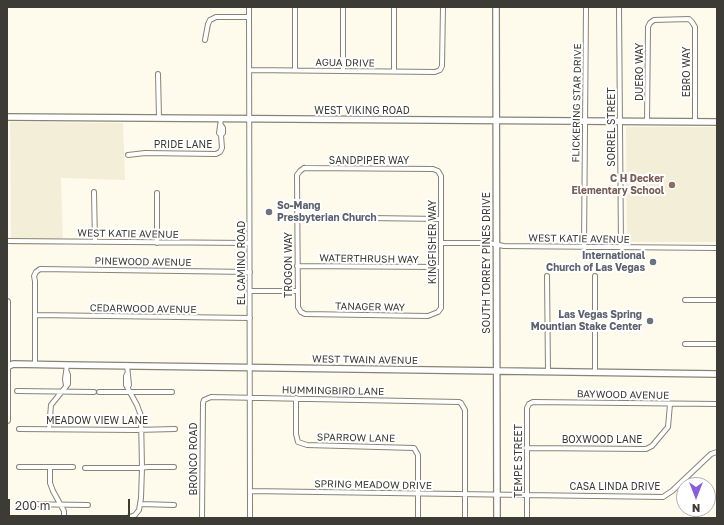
<!DOCTYPE html>
<style>
body{margin:0}
#map{position:relative;width:724px;height:525px;overflow:hidden;background:#fefbec;font-family:"Golos Text",sans-serif}
canvas{display:block}
.frame{position:absolute;inset:0;border:8px solid #3c3b35;pointer-events:none}
.north{position:absolute;left:676px;top:477px;width:40px;height:40px;box-sizing:border-box;background:#fff;border:1px solid #b1b1ae;border-radius:50%;rotate:180deg;font-size:11px;font-weight:700;line-height:16px;text-align:center;color:#3c3b35}
.north::after{content:'';display:block;margin:auto;width:14px;height:18px;background:#8a5fd9;clip-path:polygon(50% 0,100% 100%,50% 72%,0 100%)}
.scale{position:absolute;left:8px;top:499px;width:122px;height:18px;box-sizing:border-box;border:2px solid #3c3b35;border-top:0;padding-left:5px;font-size:12px;line-height:14px;white-space:nowrap;color:#3c3b35;-webkit-text-stroke:3px #fff;paint-order:stroke}
</style>
<div id="map">
<canvas width="724" height="525"></canvas>
<div class="frame"></div>
<div class="north">N</div>
<div class="scale">200 m</div>
</div>
<script>
const context = document.querySelector('canvas').getContext('2d');
context.lineJoin = 'round';
function fill(path, color) { context.fillStyle = color; context.fill(path, 'evenodd'); }
const poly = rows => new Path2D(rows.map(r => 'M' + r).join(''));
function trace(path, color, width, dash) { context.strokeStyle = color; context.lineWidth = width; context.lineCap = dash ? 'butt' : 'round'; context.setLineDash(dash || []); context.stroke(path); }
function write(font, color, halo, rows, align = 'center') {
  context.font = font + ' "Golos Text",sans-serif'; context.lineWidth = 4; context.setLineDash([]); context.textBaseline = 'middle'; context.strokeStyle = halo; context.fillStyle = color; for (const [text, x, y, turn = 0] of rows) {
    context.save(); context.translate(x, y); context.rotate((+turn || 0) * Math.PI / 180); context.textAlign = isNaN(turn) ? turn : align; if (halo) context.strokeText(text, 0, 0); context.fillText(text, 0, 0); context.restore();
  }
}
fill(poly([
 [10,122,123,123,125,180,61,178,63,245,11,245],
 [626,127,717,127,717,242,627,242]
]), '#f3eed8');
const street = poly([
 [249,7,250,518],
 [295,7,295,70],
 [343,7,343,71],
 [394,7,394,71],
 [619,7,621,248],
 [205,40,208,24,210,20,216,17,249,17],
 [250,70,435,72,440,70,442,66,443,7],
 [158,74,159,118],
 [647,121,648,27,650,23,654,20,689,19,692,22,695,27,695,122],
 [221,135,223,133,223,128,221,125],
 [128,155,145,153,216,154,220,152,222,148,221,135,219,133,221,119],
 [304,168,433,169,438,171,441,176,441,308,438,312,428,316,305,314,301,312,298,307,297,175,300,171,304,168],
 [94,192,95,242],
 [157,193,157,243],
 [297,217,441,219],
 [7,241,249,243],
 [441,243,488,243,504,246,717,248],
 [584,247,586,7],
 [297,266,441,267],
 [547,276,548,371],
 [595,276,595,372],
 [250,291,297,291],
 [685,300,717,300],
 [35,315,250,318],
 [685,344,717,344],
 [35,365,35,281,34,276,36,272,40,269,250,272],
 [127,365,129,385,128,387],
 [66,386,65,379,67,365],
 [17,391,94,392],
 [99,392,172,392],
 [296,398,296,434,298,442,307,445,414,448,418,455,418,518],
 [19,429,136,430,175,429],
 [49,429,51,405,68,384,68,375,67,372],
 [526,448,646,449,652,446,668,427,670,404],
 [19,467,73,467],
 [50,467,50,483,53,491,64,511,64,518],
 [85,468,138,468,148,467,174,467],
 [250,491,663,497,672,491,711,454,717,452],
 [19,504,88,505],
 [141,504,174,505],
 [696,509,696,518],
 [127,518,135,515,139,510,141,498,142,468,141,416,137,405,126,385,126,376,127,374],
 [202,518,203,403,204,400,211,397,459,402,461,403,465,410,465,518],
 [527,518,527,408,529,404,533,402,717,404]
]);
const secondary = poly([
 [496,7,497,518],
 [7,117,717,122],
 [7,367,13,364,67,365,717,374]
]);
const primary = poly([
 [7,302,7,420]
]);
trace(street, '#878476', 6);
trace(secondary, '#878476', 8);
trace(primary, '#878476', 8);
trace(street, '#fff', 4);
trace(secondary, '#fff', 5.5);
trace(primary, '#fff', 6);
for (const [x, y, r, color] of [
 [672,185,4,"#8d6e63"],
 [269,212,4,"#6b7280"],
 [653,262,4,"#6b7280"],
 [650,321,4,"#6b7280"]
]) { const dot = new Path2D(); dot.arc(x, y, r, 0, 2 * Math.PI); context.fillStyle = color; context.fill(dot); trace(dot, '#fff', 1.5); }
write('10px', '#3c3b35', '#fff', [
 ["AGUA DRIVE",345,63,1],
 ["DUERO WAY",640,72,-90],
 ["EBRO WAY",687,72,-90],
 ["FLICKERING STAR DRIVE",577,103,-89],
 ["WEST VIKING ROAD",362,111],
 ["SORREL STREET",612,127,-90],
 ["PRIDE LANE",183,145],
 ["SANDPIPER WAY",369,161],
 ["WEST KATIE AVENUE",128,234,1],
 ["WEST KATIE AVENUE",579,239,1],
 ["KINGFISHER WAY",433,242,-90],
 ["WATERTHRUSH WAY",369,259,1],
 ["PINEWOOD AVENUE",143,262,1],
 ["EL CAMINO ROAD",242,263,-90],
 ["SOUTH TORREY PINES DRIVE",487,263,-90],
 ["TROGON WAY",289,265,-90],
 ["TANAGER WAY",370,307,1],
 ["CEDARWOOD AVENUE",143,309,1],
 ["WEST TWAIN AVENUE",365,360,1],
 ["HUMMINGBIRD LANE",333,391,1],
 ["BAYWOOD AVENUE",623,395,1],
 ["MEADOW VIEW LANE",97,421],
 ["SPARROW LANE",356,438,1],
 ["BOXWOOD LANE",602,440],
 ["BRONCO ROAD",194,459,-90],
 ["TEMPE STREET",519,461,-90],
 ["SPRING MEADOW DRIVE",373,485,1],
 ["CASA LINDA DRIVE",615,487]
]);
write('bold 10px', '#785e54', '#fff', [
 ["C H Decker",664,179],
 ["Elementary School",664,191]
], 'right');
write('bold 10px', '#5b616d', '#fff', [
 ["So-Mang",277,206,"left"],
 ["Presbyterian Church",277,218,"left"],
 ["International",645,256],
 ["Church of Las Vegas",645,268],
 ["Las Vegas Spring",642,315],
 ["Mountian Stake Center",642,327]
], 'right');
</script>
